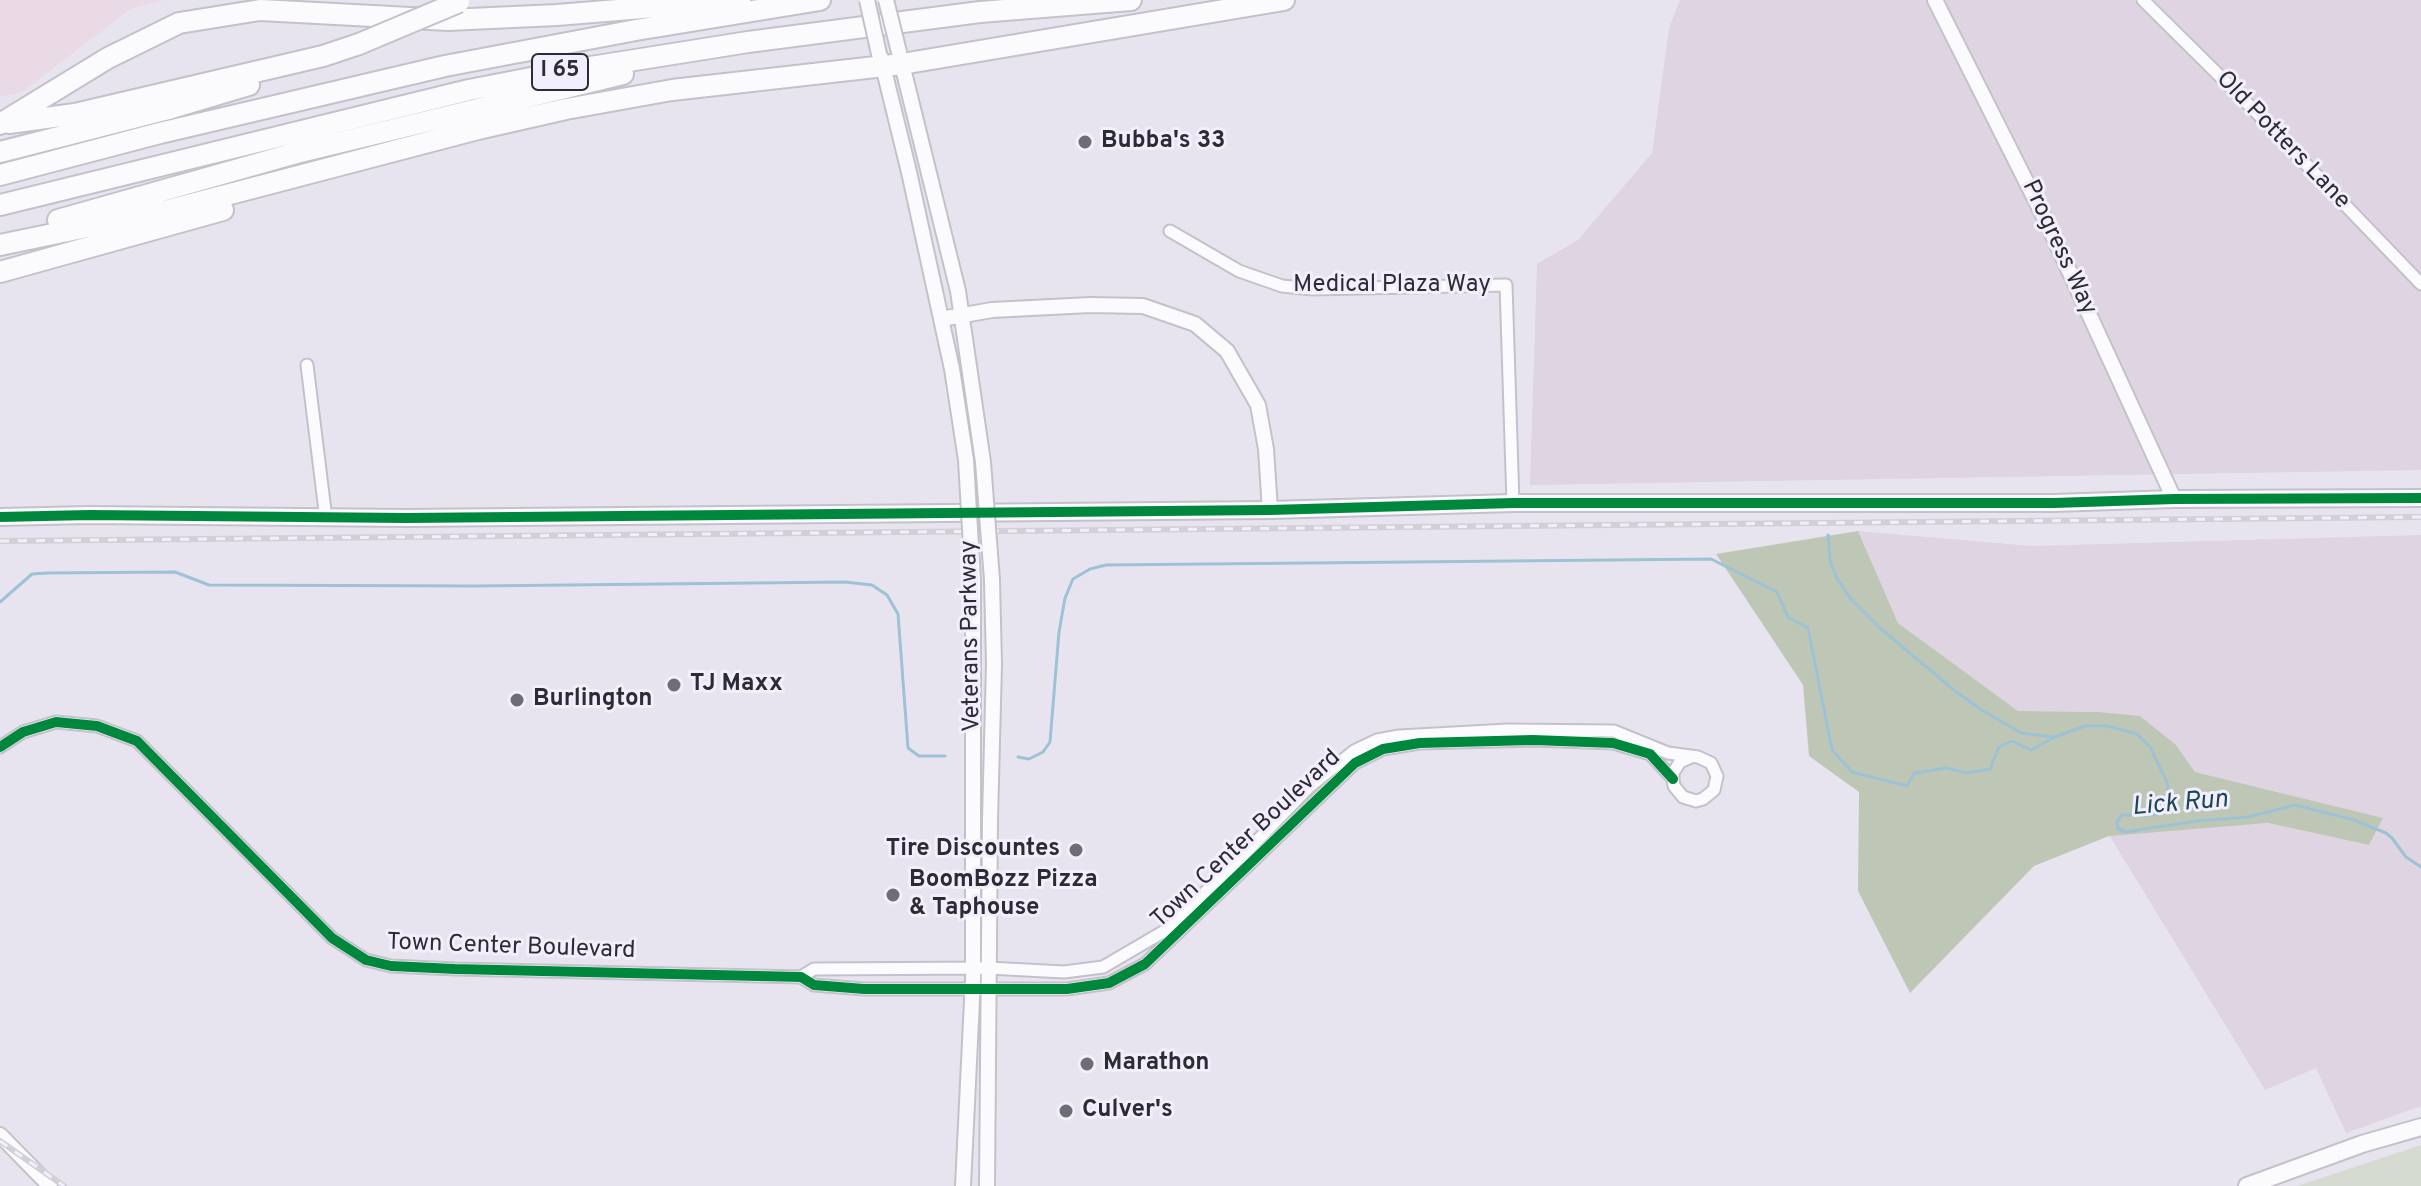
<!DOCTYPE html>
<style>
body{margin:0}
canvas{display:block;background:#e7e4f0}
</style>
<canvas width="2421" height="1186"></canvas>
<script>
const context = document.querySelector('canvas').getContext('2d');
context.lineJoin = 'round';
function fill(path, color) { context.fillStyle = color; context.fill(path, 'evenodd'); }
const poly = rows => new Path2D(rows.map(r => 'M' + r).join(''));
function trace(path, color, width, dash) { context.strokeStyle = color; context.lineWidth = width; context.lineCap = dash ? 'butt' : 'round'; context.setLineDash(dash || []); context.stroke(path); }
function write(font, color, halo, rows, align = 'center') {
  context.font = font + ' Overpass,sans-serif'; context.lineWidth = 6; context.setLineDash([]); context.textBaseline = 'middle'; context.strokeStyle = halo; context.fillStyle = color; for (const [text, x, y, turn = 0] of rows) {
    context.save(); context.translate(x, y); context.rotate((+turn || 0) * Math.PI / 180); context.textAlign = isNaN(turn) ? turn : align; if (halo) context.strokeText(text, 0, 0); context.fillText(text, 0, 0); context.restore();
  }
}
fill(poly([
 [0,0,165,0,132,8,22,92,0,97]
]), '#e9dae5');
fill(poly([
 [1680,0,2421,0,2421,470,1530,485,1537,264,1578,240,1652,153,1669,28],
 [1858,531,2032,546,2421,535,2421,1106,2346,1133,2316,1068,2265,1090,2109,835,2268,823,2369,845,2382,818,2195,772,2176,745,2097,712,2018,711,1898,623]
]), '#dfd4e2');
fill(poly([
 [2421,1145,2421,1186,2297,1186]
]), '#d5dbd1');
fill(poly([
 [1858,531,1898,623,2018,711,2097,712,2140,716,2176,745,2195,772,2383,818,2369,845,2268,823,2109,836,2034,866,1910,993,1858,891,1859,792,1809,756,1803,685,1716,554]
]), '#bec7b5');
trace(poly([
 [1828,535,1830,561,1837,579,1851,599,1880,628,1955,691,1980,709,2021,733,2053,737],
 [0,602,32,574,47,573,175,572,209,585,476,586,845,582,872,585,887,595,898,614,908,748,919,756,945,756],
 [1018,757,1029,759,1043,752,1050,742,1059,632,1065,598,1073,579,1090,569,1106,565,1711,559,1777,592,1788,617,1808,628,1832,750,1852,772,1907,786,1914,773,1946,768,1967,773,1990,769,1999,747,2012,741,2031,750,2055,737,2085,726,2107,726,2137,734,2150,747,2167,782,2169,796,2165,810,2157,815,2122,815,2117,821,2118,829,2126,832,2196,821,2248,817,2295,805,2354,820,2386,833,2392,838,2406,857,2421,867]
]), '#9ec2d5', 3);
const street = poly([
 [2143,0,2253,109,2421,284],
 [1170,231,1239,271,1282,286,1312,289,1506,285,1513,503],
 [307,365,326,519],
 [0,747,23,732,56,722,97,726,137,741,332,938,366,960,391,966,455,969,801,977,814,985,864,989,1067,989,1109,983,1145,964,1355,763,1383,749,1420,743,1533,740,1613,743,1650,754,1673,779],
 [801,977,814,969,988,968,1064,972,1103,967,1168,929,1250,848,1309,787,1354,751,1377,740,1399,736,1508,730,1614,731,1668,753,1698,757,1711,763,1717,776,1714,790,1703,799,1696,801,1683,797,1674,786,1673,779,1673,773,1680,762,1691,757]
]);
const secondary = poly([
 [1935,0,2049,227,2174,499],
 [900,56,958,291,983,462],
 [881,58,909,172,952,369,966,460],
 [941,319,992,310,1090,305,1143,306,1195,324,1227,351,1258,405,1266,449,1270,510],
 [0,1135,50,1186],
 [963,1186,973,979,973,581],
 [987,1186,990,820,994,664,992,580]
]);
const primary = poly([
 [0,517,89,515,406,518,1270,510,1513,503,2054,503,2174,499,2421,498],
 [2247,1186,2362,1144,2421,1127]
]);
const highway = poly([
 [9,123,75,114,323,56,359,44],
 [0,124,108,58,179,23,260,10,448,20,557,15,740,0],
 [0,152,172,108,249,85],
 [0,175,160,133,445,66,636,30,820,0],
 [0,205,469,90,572,70,748,42,980,12,1131,0],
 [58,220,296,153,623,74],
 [0,245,169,210,478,129,566,109,672,90,902,64,1284,0],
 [0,272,223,210]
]);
trace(street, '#c4c1cb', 15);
trace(secondary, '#c4c1cb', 18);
trace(primary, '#c4c1cb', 20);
trace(highway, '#c4c1cb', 24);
trace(street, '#fbfbfd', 11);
trace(secondary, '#fbfbfd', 14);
trace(primary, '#fbfbfd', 16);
trace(highway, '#fbfbfd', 20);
const rail = poly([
 [0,541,2421,517],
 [0,1141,64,1186]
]);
trace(rail, '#d2d0d4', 6);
trace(rail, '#f2eefe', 3, [9]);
const secondaryBridge = poly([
 [867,0,879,54],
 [886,0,899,52],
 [966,460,973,581],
 [983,462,992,580]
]);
const highwayBridge = poly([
 [359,44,459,2]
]);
trace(secondaryBridge, '#c4c1cb', 18, []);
trace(highwayBridge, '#c4c1cb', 24, []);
trace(secondaryBridge, '#fbfbfd', 14);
trace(highwayBridge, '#fbfbfd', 20);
trace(poly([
 [0,517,89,515,406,518,1270,510,1513,503,2054,503,2174,499,2421,498],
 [0,747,23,732,56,722,97,726,137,741,332,938,366,960,391,966,455,969,801,977,814,985,864,989,1067,989,1109,983,1145,964,1355,763,1383,749,1420,743,1533,740,1613,743,1650,754,1673,779]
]), '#00873e', 10);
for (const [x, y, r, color] of [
 [1085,142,8,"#6e6c75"],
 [674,685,8,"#6e6c75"],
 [517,700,8,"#6e6c75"],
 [1076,850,8,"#6e6c75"],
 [893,895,8,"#6e6c75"],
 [1087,1064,8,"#6e6c75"],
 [1066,1111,8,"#6e6c75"]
]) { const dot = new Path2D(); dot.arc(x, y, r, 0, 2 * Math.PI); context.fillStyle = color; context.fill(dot); trace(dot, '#f2eefe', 3); }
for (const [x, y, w] of [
 [560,72,56]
]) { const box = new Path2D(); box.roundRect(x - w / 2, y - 18, w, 36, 6); context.fillStyle = '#f2eefe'; context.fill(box); trace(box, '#2d2b33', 2); }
write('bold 22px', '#2d2b33', null, [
 ["I 65",560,72]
]);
write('24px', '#2d2b33', '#f2eefe', [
 ["Old Potters Lane",2282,141,46],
 ["Progress Way",2058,248,65],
 ["Medical Plaza Way",1392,286],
 ["Veterans Parkway",972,636,-91],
 ["Town Center Boulevard",1247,840,-43],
 ["Town Center Boulevard",511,948,2]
]);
write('bold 24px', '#2d2b33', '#f2eefe', [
 ["Bubba's 33",1101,142],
 ["TJ Maxx",690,685],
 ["Burlington",533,700],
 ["Tire Discountes",1060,850,"right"],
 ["BoomBozz Pizza",909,881],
 ["& Taphouse",909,909],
 ["Marathon",1103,1064],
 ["Culver's",1082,1111]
], 'left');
write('italic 26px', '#194756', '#f2eefe', [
 ["Lick Run",2180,805,-5]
]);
</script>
